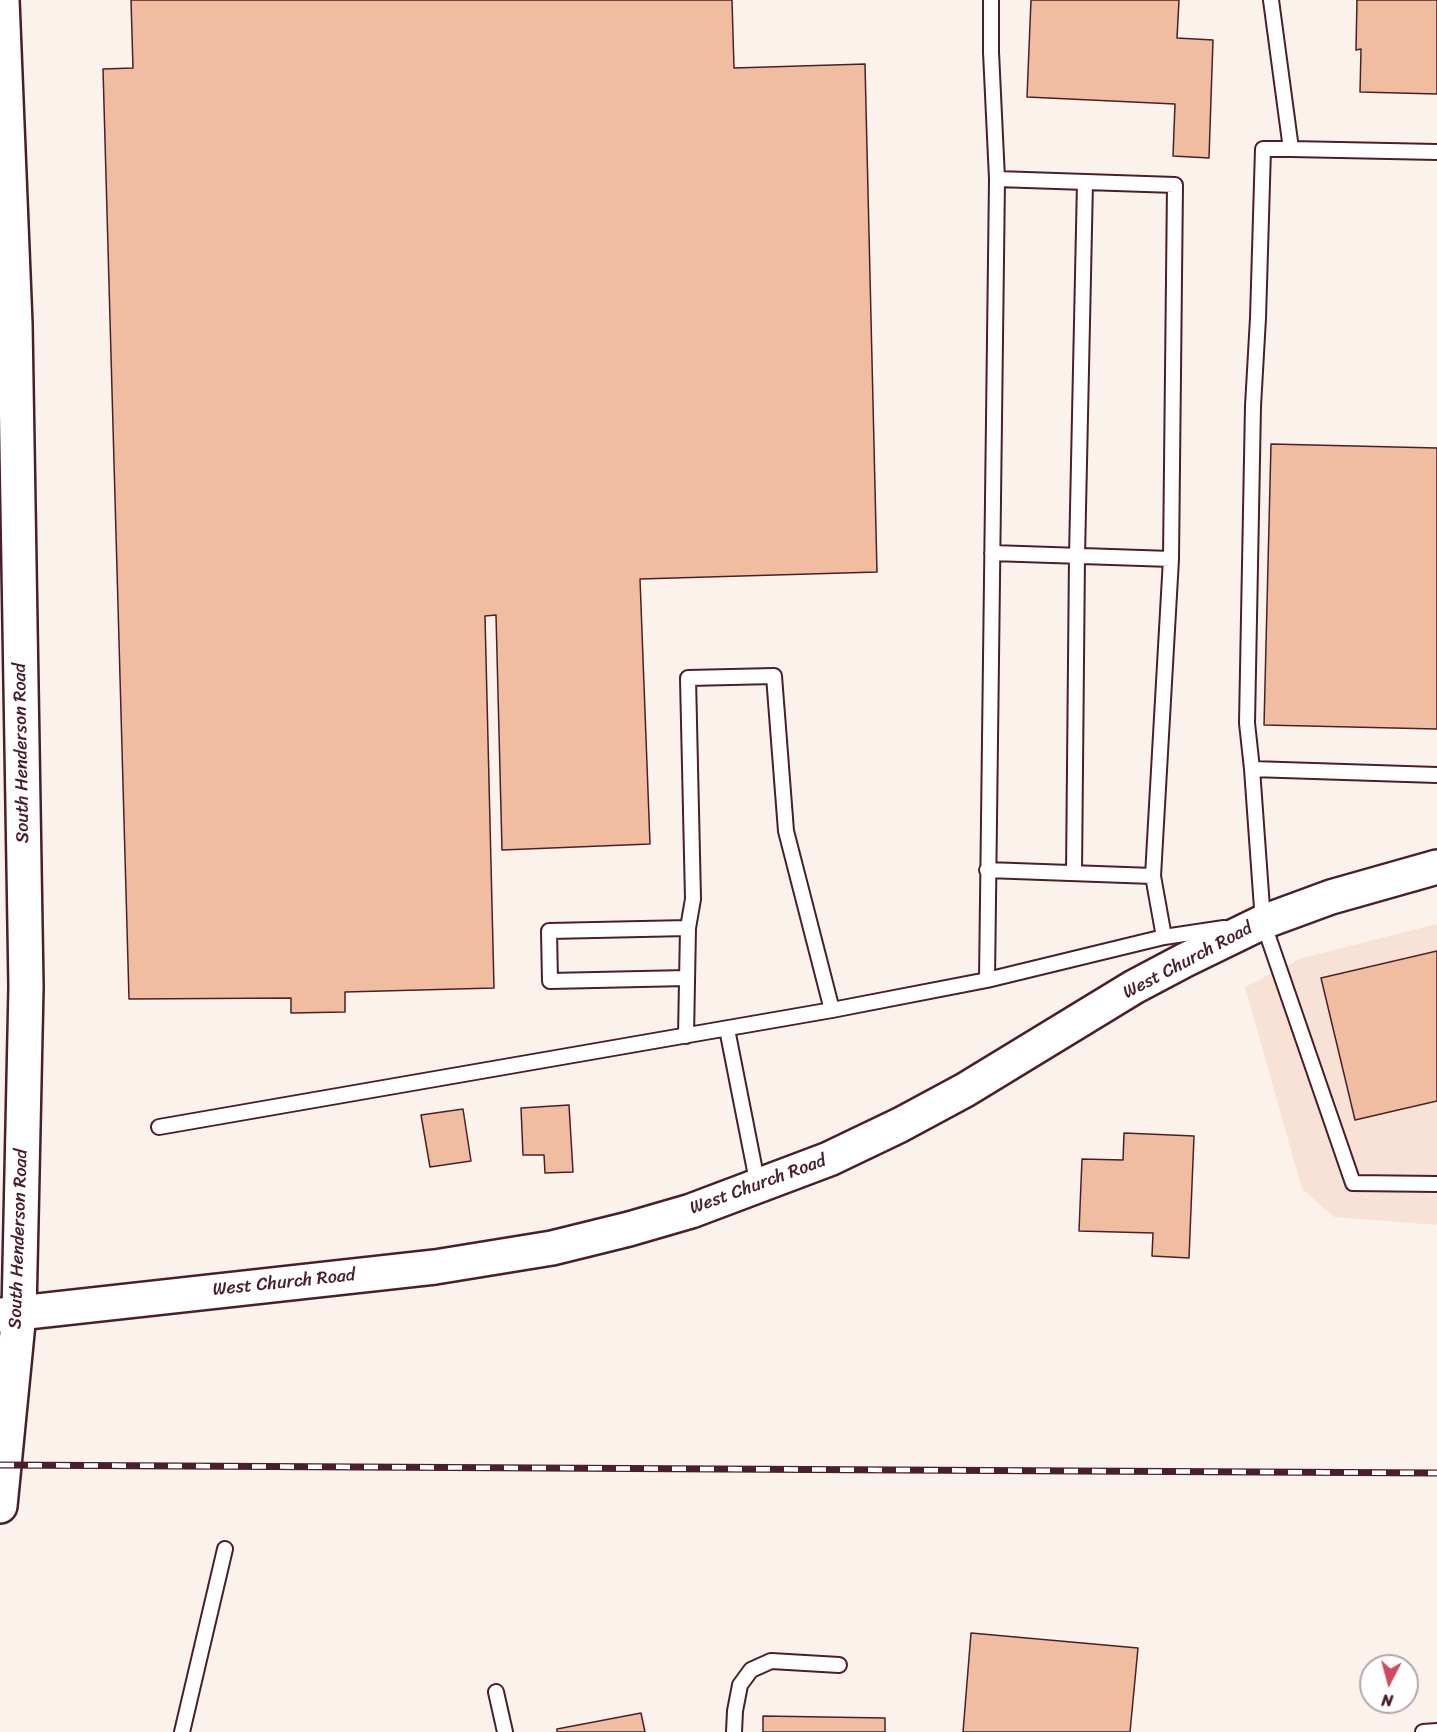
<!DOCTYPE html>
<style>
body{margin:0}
#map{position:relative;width:1437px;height:1732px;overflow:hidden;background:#fcf2ec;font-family:Sriracha,sans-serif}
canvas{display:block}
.north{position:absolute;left:1359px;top:1654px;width:60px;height:60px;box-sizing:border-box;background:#fff;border:2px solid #b7a5aa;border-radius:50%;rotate:186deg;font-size:16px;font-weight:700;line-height:24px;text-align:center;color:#4a1f2b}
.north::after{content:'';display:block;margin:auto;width:21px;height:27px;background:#d1495b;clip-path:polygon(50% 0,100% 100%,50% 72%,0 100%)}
</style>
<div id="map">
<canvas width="1437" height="1732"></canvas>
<div class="north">N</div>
</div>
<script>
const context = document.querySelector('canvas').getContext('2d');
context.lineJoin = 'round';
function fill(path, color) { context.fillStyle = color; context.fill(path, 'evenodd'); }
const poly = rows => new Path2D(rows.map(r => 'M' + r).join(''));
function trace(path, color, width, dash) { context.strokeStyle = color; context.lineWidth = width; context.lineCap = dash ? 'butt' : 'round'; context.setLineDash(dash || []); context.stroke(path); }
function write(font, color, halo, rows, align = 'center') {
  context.font = font + ' Sriracha,sans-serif'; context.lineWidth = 5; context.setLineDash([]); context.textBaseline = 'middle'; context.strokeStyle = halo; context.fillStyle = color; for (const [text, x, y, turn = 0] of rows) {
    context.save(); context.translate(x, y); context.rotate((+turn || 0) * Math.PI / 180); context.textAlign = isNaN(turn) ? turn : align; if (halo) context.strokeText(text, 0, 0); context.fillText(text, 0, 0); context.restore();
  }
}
fill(poly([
 [1437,924,1437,1225,1334,1217,1302,1189,1245,987,1302,958]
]), '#f8e2d6');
const building = poly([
 [131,0,732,0,734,68,865,64,877,572,640,579,650,844,502,850,496,615,485,616,494,988,345,992,345,1012,291,1013,291,998,129,999,103,69,133,68,131,0],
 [1031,0,1179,0,1177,38,1213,40,1209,158,1173,156,1175,104,1027,97,1031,0],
 [1357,0,1437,0,1437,94,1360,92,1361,49,1356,50,1357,0],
 [1271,444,1437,448,1437,729,1264,725,1271,444],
 [1437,951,1437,1101,1355,1120,1321,978,1437,951],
 [569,1105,573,1172,545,1173,544,1155,523,1155,521,1108,569,1105],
 [463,1109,471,1161,430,1167,421,1115,463,1109],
 [1124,1133,1194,1136,1189,1258,1152,1256,1153,1233,1079,1231,1082,1159,1123,1160,1124,1133],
 [971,1633,1138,1648,1130,1732,963,1732,971,1633],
 [641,1713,645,1732,557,1732,557,1729,641,1713],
 [763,1716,885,1718,885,1732,763,1732,763,1716]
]);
fill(building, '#f0bda1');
trace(building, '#4a1f2b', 1.5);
const service = poly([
 [991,0,991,52,997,179,1175,185,1171,559,1153,876,1164,937],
 [1271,0,1291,149,1437,152],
 [1291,149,1263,149,1258,318,1253,406,1247,723,1252,769,1263,922,1353,1183,1437,1184],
 [992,553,1171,559],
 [1252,769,1437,775],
 [987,870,1153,876],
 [1074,873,1077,556,1085,182],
 [687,978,550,981,549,931,688,928],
 [987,980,997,179],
 [727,1029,758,1186],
 [686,1036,688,928,693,899,688,678,774,676,786,831,832,1010],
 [159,1127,832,1010,987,980,1164,937,1224,928],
 [496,1692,505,1732],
 [182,1732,225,1549],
 [734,1732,735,1711,740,1685,751,1670,771,1661,839,1665],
 [1423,1732,1437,1731]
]);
const tertiary = poly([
 [0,1315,435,1267,552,1248,629,1229,691,1211,829,1159,900,1125,965,1090,1134,987,1185,960,1263,922,1331,897,1437,867]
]);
const primary = poly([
 [0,1506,19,1313,26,987,15,324,2,0]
]);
trace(service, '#4a1f2b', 18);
trace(tertiary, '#4a1f2b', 38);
trace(primary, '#4a1f2b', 38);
trace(service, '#fff', 14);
trace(tertiary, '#fff', 33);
trace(primary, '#fff', 33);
const rail = poly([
 [0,1465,1437,1473]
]);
trace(rail, '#4a1f2b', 7);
trace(rail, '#fff', 4.5, [14]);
write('18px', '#4a1f2b', '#fff', [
 ["South Henderson Road",22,753,-91],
 ["West Church Road",1188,961,-28],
 ["West Church Road",758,1185,-20],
 ["South Henderson Road",19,1239,-88],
 ["West Church Road",284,1283,-6]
]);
</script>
